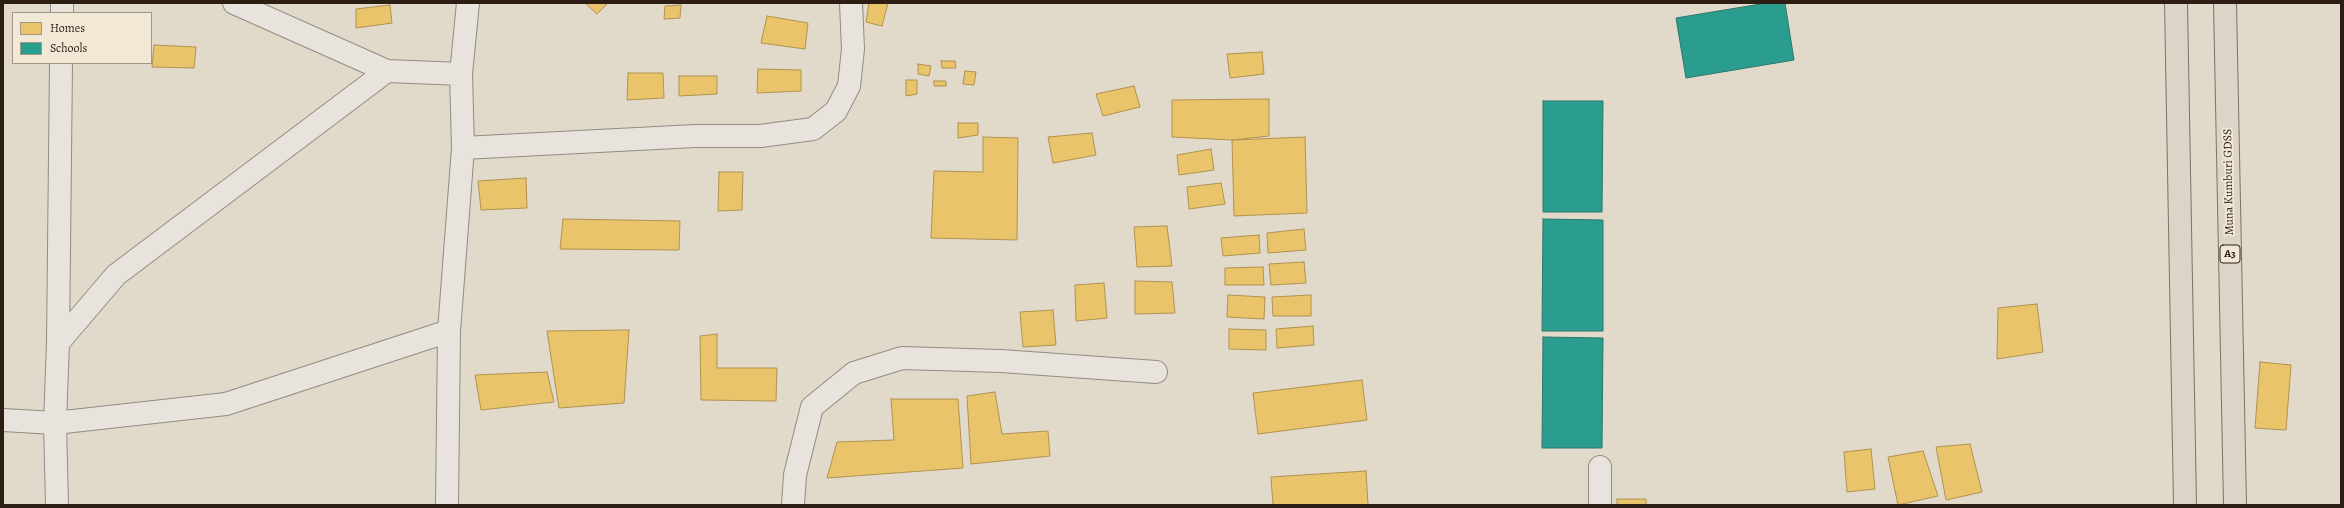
<!DOCTYPE html>
<style>
body{margin:0}
#map{position:relative;width:2344px;height:508px;overflow:hidden;background:#e1d9ca;font-family:Alegreya,serif}
canvas{display:block}
.frame{position:absolute;inset:0;border:4px solid #2c1e12;pointer-events:none}
.legend{position:absolute;left:12px;top:12px;width:140px;height:52px;box-sizing:border-box;background:#f2e8d6;border:1px solid #a39788;margin:0;padding:5px 7px;list-style:none;font-size:12px;color:#2c1e12}
.legend li{display:flex;align-items:center;gap:8px;height:20px}
.legend b{width:20px;border:1px solid #a39788}
</style>
<div id="map">
<canvas width="2344" height="508"></canvas>
<div class="frame"></div>
<ul class="legend">
<li><b style="height:11px;background:#e9c46a"></b>Homes</li>
<li><b style="height:11px;background:#2a9d8f"></b>Schools</li>
</ul>
</div>
<script>
const context = document.querySelector('canvas').getContext('2d');
context.lineJoin = 'round';
function fill(path, color) { context.fillStyle = color; context.fill(path, 'evenodd'); }
const poly = rows => new Path2D(rows.map(r => 'M' + r).join(''));
function trace(path, color, width, dash) { context.strokeStyle = color; context.lineWidth = width; context.lineCap = dash ? 'butt' : 'round'; context.setLineDash(dash || []); context.stroke(path); }
function write(font, color, halo, rows, align = 'center') {
  context.font = font + ' Alegreya,serif'; context.lineWidth = 4; context.setLineDash([]); context.textBaseline = 'middle'; context.strokeStyle = halo; context.fillStyle = color; for (const [text, x, y, turn = 0] of rows) {
    context.save(); context.translate(x, y); context.rotate((+turn || 0) * Math.PI / 180); context.textAlign = isNaN(turn) ? turn : align; if (halo) context.strokeText(text, 0, 0); context.fillText(text, 0, 0); context.restore();
  }
}
const homes = poly([
 [585,3,608,3,597,14,585,3],
 [869,3,888,3,882,26,866,22,869,3],
 [390,5,392,23,356,28,356,9,390,5],
 [681,5,680,18,664,19,665,6,681,5],
 [767,16,808,23,805,49,761,43,767,16],
 [154,45,196,47,194,68,152,67,154,45],
 [1262,52,1264,74,1230,78,1227,54,1262,52],
 [941,61,955,61,956,68,942,68,941,61],
 [918,64,931,66,929,76,918,74,918,64],
 [758,69,801,70,801,91,757,93,758,69],
 [965,71,976,72,974,85,963,84,965,71],
 [628,73,663,73,664,98,627,100,628,73],
 [679,76,717,76,717,94,679,96,679,76],
 [906,80,917,80,917,94,906,96,906,80],
 [934,81,946,81,946,86,934,86,934,81],
 [1134,86,1140,107,1103,116,1096,94,1134,86],
 [1269,99,1269,136,1232,140,1172,137,1172,100,1269,99],
 [958,123,978,123,978,135,958,138,958,123],
 [1092,133,1096,155,1053,163,1048,137,1092,133],
 [983,137,1018,138,1017,240,931,238,934,171,983,172,983,137],
 [1305,137,1307,213,1234,216,1232,140,1305,137],
 [1211,149,1214,170,1179,175,1177,155,1211,149],
 [719,172,743,172,742,210,718,211,719,172],
 [526,178,527,208,481,210,478,181,526,178],
 [1221,183,1225,204,1189,209,1187,187,1221,183],
 [563,219,680,221,679,250,560,249,563,219],
 [1167,226,1172,266,1137,267,1134,227,1167,226],
 [1304,229,1306,250,1268,253,1267,233,1304,229],
 [1259,235,1260,253,1223,256,1221,238,1259,235],
 [1304,262,1306,283,1271,285,1269,264,1304,262],
 [1263,267,1264,285,1225,285,1225,268,1263,267],
 [1135,281,1172,282,1175,313,1135,314,1135,281],
 [1104,283,1107,318,1076,321,1075,285,1104,283],
 [1228,295,1265,297,1264,319,1227,317,1228,295],
 [1311,295,1311,316,1273,316,1272,297,1311,295],
 [2037,304,2043,352,1997,359,1998,308,2037,304],
 [1053,310,1056,345,1023,347,1020,312,1053,310],
 [1313,326,1314,345,1277,348,1276,329,1313,326],
 [1229,329,1266,330,1266,350,1229,349,1229,329],
 [629,330,624,403,559,408,547,331,629,330],
 [717,334,717,368,777,368,776,401,701,400,700,336,717,334],
 [2260,362,2291,365,2286,430,2255,428,2260,362],
 [547,372,554,402,481,410,475,375,547,372],
 [1362,380,1367,420,1258,434,1253,393,1362,380],
 [995,392,1002,434,1048,431,1050,456,971,464,967,396,995,392],
 [891,399,958,399,963,468,827,478,837,442,894,440,891,399],
 [1970,444,1982,492,1946,500,1936,447,1970,444],
 [1871,449,1875,489,1847,492,1844,452,1871,449],
 [1923,451,1938,496,1898,505,1888,457,1923,451],
 [1366,471,1368,505,1273,505,1271,477,1366,471],
 [1617,499,1646,499,1646,505,1617,505,1617,499]
]);
fill(homes, '#e9c46a');
trace(homes, '#b09250', 1);
const schools = poly([
 [1767,3,1785,3,1794,60,1686,78,1676,18,1767,3],
 [1543,101,1603,101,1602,212,1543,212,1543,101],
 [1543,219,1603,220,1603,331,1542,331,1543,219],
 [1543,337,1603,338,1602,448,1542,448,1543,337]
]);
fill(schools, '#2a9d8f');
trace(schools, '#2b776a', 1);
const street = poly([
 [234,3,387,71,461,74,468,3],
 [62,13,62,3],
 [463,148,695,136,760,136,813,129,836,111,849,86,853,49,851,3],
 [58,343,116,275,387,71],
 [3,420,55,423,226,404,449,331,463,148,461,74],
 [1600,467,1600,505],
 [57,505,55,423,58,343,61,63],
 [447,505,449,331],
 [793,505,795,475,812,407,854,373,902,358,1001,361,1156,372]
]);
const highway = poly([
 [2176,3,2185,505],
 [2225,3,2235,505]
]);
trace(street, '#928c82', 24);
trace(highway, '#797369', 24);
trace(street, '#e8e3dc', 22);
trace(highway, '#dbd4c7', 22);
for (const [x, y, w] of [
 [2230,254,20]
]) { const box = new Path2D(); box.roundRect(x - w / 2, y - 9, w, 18, 3); context.fillStyle = '#f2e8d6'; context.fill(box); trace(box, '#2c1e12', 1); }
write('bold 11px', '#2c1e12', null, [
 ["A3",2230,254]
]);
write('12px', '#2c1e12', '#f2e8d6', [
 ["Muna Kumburi GDSS",2229,182,-91]
]);
</script>
